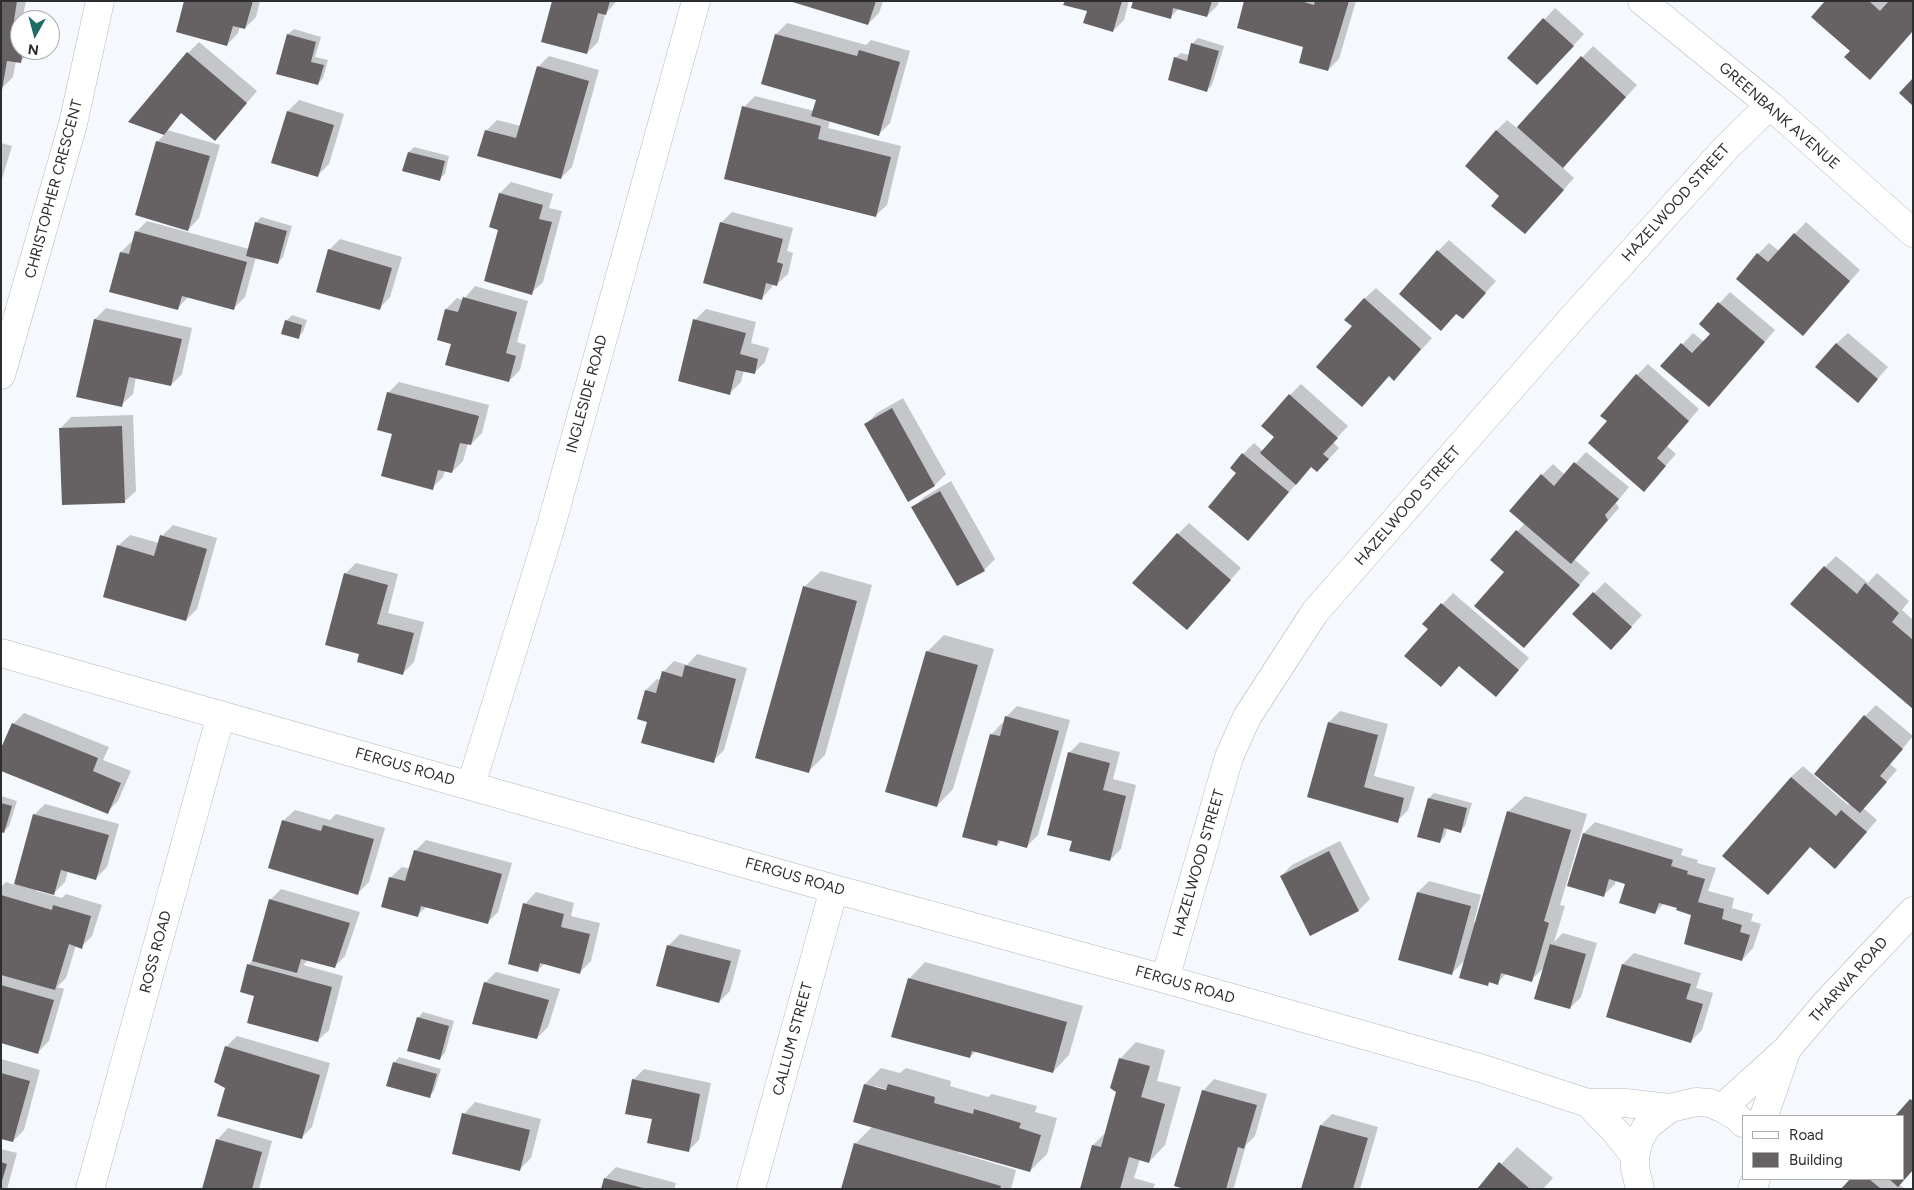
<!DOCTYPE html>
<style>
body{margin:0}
#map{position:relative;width:1914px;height:1190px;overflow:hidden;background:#f5f8fc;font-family:Figtree,sans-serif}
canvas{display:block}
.frame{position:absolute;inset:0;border:2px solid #2c2d2f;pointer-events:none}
.legend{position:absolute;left:1742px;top:1115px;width:162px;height:65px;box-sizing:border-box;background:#fff;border:1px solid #ababac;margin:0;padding:6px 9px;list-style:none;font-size:15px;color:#2c2d2f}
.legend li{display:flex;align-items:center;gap:10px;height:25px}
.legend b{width:25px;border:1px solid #ababac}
.north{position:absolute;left:10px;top:10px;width:50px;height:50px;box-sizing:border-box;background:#fff;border:1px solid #ababac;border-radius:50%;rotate:187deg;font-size:14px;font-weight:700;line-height:20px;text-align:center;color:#2c2d2f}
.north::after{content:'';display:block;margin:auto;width:18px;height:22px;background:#1f6b68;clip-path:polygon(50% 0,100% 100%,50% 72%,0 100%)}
</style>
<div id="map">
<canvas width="1914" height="1190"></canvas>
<div class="frame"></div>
<ul class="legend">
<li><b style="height:6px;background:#fff"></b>Road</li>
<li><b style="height:14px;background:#666264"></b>Building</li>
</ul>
<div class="north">N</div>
</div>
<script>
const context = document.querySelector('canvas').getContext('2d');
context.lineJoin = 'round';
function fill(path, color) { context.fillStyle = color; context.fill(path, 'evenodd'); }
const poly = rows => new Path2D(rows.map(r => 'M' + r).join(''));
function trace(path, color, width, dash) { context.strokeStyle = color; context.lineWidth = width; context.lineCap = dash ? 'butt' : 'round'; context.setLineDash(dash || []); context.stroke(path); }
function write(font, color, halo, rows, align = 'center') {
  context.font = font + ' Figtree,sans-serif'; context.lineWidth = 5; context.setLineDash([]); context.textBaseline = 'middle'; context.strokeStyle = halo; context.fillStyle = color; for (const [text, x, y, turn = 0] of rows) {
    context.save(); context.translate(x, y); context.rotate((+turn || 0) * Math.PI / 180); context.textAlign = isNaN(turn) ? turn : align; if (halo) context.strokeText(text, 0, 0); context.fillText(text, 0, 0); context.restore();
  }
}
fill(poly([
 [1,1,26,1,23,16,37,19,20,20,20,50,31,51,20,62,16,61,13,77,2,88],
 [185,1,260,1,256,17,245,28,240,26,238,33,227,45],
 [553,1,617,1,605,14,598,42,587,53],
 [792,1,883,1,879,13,868,24],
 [1066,1,1129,1,1124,20,1113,31,1088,10],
 [1134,1,1219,1,1218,5,1207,16,1179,8,1170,18],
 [1246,1,1356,1,1339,59,1328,70,1305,46],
 [1827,1,1913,1,1851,50],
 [1555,8,1584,34,1548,73,1509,58],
 [787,23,866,45,871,40,910,51,890,123,879,134,830,120,828,128,901,146,887,205,875,216,744,107,755,96,814,111,817,99,776,34],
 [294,29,321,37,315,57,328,60,323,78,318,84,288,34],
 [1198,38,1224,46,1212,85,1207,90,1175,58,1181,53,1189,55,1192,44],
 [199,42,257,91,215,140,182,112,167,130,220,145,199,218,188,230,157,142,165,134,188,53],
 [1593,46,1637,85,1562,167,1574,178,1525,233,1501,196,1496,131,1507,120,1517,128],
 [549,56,599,70,572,167,561,178,486,131,497,120,521,126,538,67],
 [299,100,344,114,329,164,318,175,288,111],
 [1,143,12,146,1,182],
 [414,147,449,156,445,174,439,179,409,152],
 [511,182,553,194,549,208,562,211,543,282,531,293,500,229,491,226,500,193],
 [732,212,793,228,787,251,793,253,788,274,776,285,773,284,772,287,761,299,721,223],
 [261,217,292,226,283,257,278,263,256,257,245,297,234,308,189,296,177,309,111,291,121,252,132,241,136,232,147,221,249,249,256,223],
 [1806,222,1860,270,1803,335,1758,254,1769,243,1779,251],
 [340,239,402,257,390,297,379,309,329,250],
 [1449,240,1496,281,1474,306,1457,313,1441,329,1438,251],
 [475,286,528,301,517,342,526,345,520,370,509,381,453,343,439,339,446,309,457,298,463,300],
 [1376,288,1432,338,1405,368,1354,326,1364,299],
 [1730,292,1775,330,1719,395,1662,366,1693,333,1704,342,1712,334,1700,324],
 [106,308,192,328,182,374,171,385,136,377,133,394,121,405,77,396,95,319],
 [706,309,756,322,751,343,769,348,765,362,754,373,744,370,741,382,730,393,695,320],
 [292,315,307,320,303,332,298,337,286,321],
 [1848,333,1888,367,1858,401,1836,344],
 [1648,364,1699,409,1667,446,1676,454,1644,490,1609,421,1637,375],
 [399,382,489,405,482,433,471,444,468,443,463,461,452,472,445,470,443,477,432,488,394,433,388,393],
 [1301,384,1348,426,1333,442,1339,448,1328,460,1312,466,1248,539,1238,473,1243,454,1254,443,1263,451,1275,437,1290,395],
 [903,398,946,474,935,485,909,500,866,424,877,413],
 [133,415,136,491,124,502,60,429,71,417],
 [1586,452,1629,487,1616,503,1619,508,1574,559,1590,573,1524,647,1506,572,1492,560,1525,523,1542,475,1553,464,1565,475],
 [951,481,995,559,984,570,913,508,924,497],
 [1189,523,1241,568,1187,629,1178,534],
 [173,525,217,538,197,609,186,620,118,546,130,535,159,543,162,536],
 [1836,556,1868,583,1877,573,1909,601,1902,610,1913,620,1913,707,1825,567],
 [356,563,398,574,388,613,424,622,414,662,403,673,360,653,345,574],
 [821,571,872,585,825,755,808,772,804,587],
 [1605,582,1642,615,1622,637,1574,614],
 [1453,593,1529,658,1496,696,1460,665,1424,624],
 [944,635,994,649,953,789,937,806,927,652],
 [697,654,747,668,724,750,713,761,648,721,646,690,657,679,661,680,663,672,674,661,687,665],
 [1876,705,1913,736,1890,764,1897,770,1863,808,1877,820,1846,856,1811,846,1768,894,1791,777,1803,766,1848,805,1850,803,1865,716],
 [1017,706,1070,720,1038,835,1027,846,1002,840,997,845,991,735,1002,723,1004,724,1006,717],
 [1340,711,1388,724,1374,776,1415,787,1408,810,1397,821,1308,797,1329,722],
 [24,713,109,747,103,760,131,771,118,801,107,812,13,724],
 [1080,742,1120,752,1113,779,1136,785,1121,849,1110,860,1074,840,1069,753],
 [1434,793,1472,803,1465,826,1460,831,1447,828,1445,836,1440,842,1429,798],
 [1,796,17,801,9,826,4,831,1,831],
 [1525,796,1587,814,1560,905,1565,906,1554,942,1563,933,1597,943,1581,997,1570,1008,1545,967,1531,980,1507,973,1497,983,1491,981,1487,985,1465,960,1452,973,1418,892,1429,881,1481,895,1474,922,1476,923,1508,812],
 [45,804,119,824,107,867,96,878,68,871,65,882,54,893,37,889,36,891,62,898,66,894,102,905,92,936,81,947,76,945,66,978,57,987,64,989,49,1041,38,1052,1,1042,1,887,6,882,15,885,34,815],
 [295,810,330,820,336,814,385,828,369,882,358,893,283,821],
 [1595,822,1683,849,1681,855,1698,860,1697,863,1716,868,1708,891,1734,898,1732,908,1753,914,1751,921,1761,924,1753,948,1742,960,1693,915,1678,907,1664,903,1655,913,1626,883,1616,880,1615,884,1604,895,1584,833],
 [426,840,512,863,498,912,487,923,427,906,418,915,390,878,402,867,410,869,415,851],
 [1340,841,1370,899,1359,910,1311,934,1281,876,1292,865],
 [281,889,360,912,345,956,334,967,308,960,303,965,343,976,329,1030,317,1041,255,995,248,965,253,960,270,900],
 [536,892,574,903,571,916,600,923,591,961,580,972,545,963,538,970,525,904],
 [680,934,741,950,730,991,719,1002,658,985,669,945],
 [1634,953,1701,973,1696,988,1713,993,1702,1030,1691,1041,1623,964],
 [925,962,1083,1006,1069,1055,1053,1072,976,1051,970,1057,909,979],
 [496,972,560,989,548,1027,537,1038,485,983],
 [423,1012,454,1021,445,1053,440,1058,418,1018],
 [237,1036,330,1063,312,1127,301,1138,227,1087,226,1047],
 [1136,1042,1165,1050,1157,1081,1181,1087,1165,1145,1149,1162,1140,1159,1134,1178,1155,1184,1153,1189,1081,1189,1093,1145,1106,1132,1117,1091,1120,1059],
 [399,1057,441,1069,434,1091,429,1097,394,1063],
 [1,1059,40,1070,24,1130,13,1141,1,1138],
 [881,1068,900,1073,906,1068,951,1081,950,1086,988,1097,992,1094,1037,1106,1035,1112,1057,1118,1047,1154,1030,1171,960,1151,959,1153,1016,1170,1011,1189,842,1189,855,1144,873,1126,865,1084],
 [874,1086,893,1091,892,1093,874,1088],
 [644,1069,711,1083,699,1140,688,1151,653,1118,633,1080],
 [1214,1079,1267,1094,1255,1136,1246,1145,1234,1187,1232,1189,1190,1189,1203,1091],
 [1913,1098,1913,1170,1899,1184,1905,1189,1843,1189,1851,1179,1903,1179,1903,1116,1897,1116],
 [475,1102,541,1119,531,1158,520,1169,464,1114],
 [1332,1114,1378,1127,1360,1189,1303,1189,1321,1125],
 [228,1128,272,1141,259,1189,203,1189,217,1140],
 [1517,1147,1553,1178,1543,1189,1478,1189],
 [1,1149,17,1153,7,1189,1,1189],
 [616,1167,676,1183,674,1189,602,1189,605,1178]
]), '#0003');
fill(poly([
 [1,1,17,1,13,27,20,28,20,50,23,50,21,63,7,61,2,90],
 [184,1,253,1,245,29,233,26,227,46,176,32],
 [552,1,610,1,606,15,598,13,587,54,541,42],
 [789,1,876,1,868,25],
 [1065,1,1122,1,1113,32,1083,23,1087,11,1063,5],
 [1133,1,1212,1,1207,17,1173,8,1171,19,1131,8],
 [1244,1,1301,1,1314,5,1315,1,1349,1,1328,71,1299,63,1303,47,1237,28],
 [1825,1,1869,1,1880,11,1889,1,1913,1,1913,31,1870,80,1844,57,1850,51,1811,17],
 [1543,18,1574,46,1537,85,1507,58],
 [287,34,316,42,311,62,324,65,318,85,276,74],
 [775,34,857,56,859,50,900,62,879,136,811,116,816,100,761,84],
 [1191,43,1219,51,1207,92,1168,80,1174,57,1187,61],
 [187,52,247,103,215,141,181,113,164,135,128,122],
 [1581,56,1626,97,1563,168,1517,127],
 [537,66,589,81,561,179,477,156,485,130,516,138],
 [1913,78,1913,106,1899,93],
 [742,106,821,126,818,139,891,157,876,217,724,179],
 [287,111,334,125,318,177,271,163],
 [1496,130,1564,190,1525,234,1491,206,1499,196,1465,166],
 [156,141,210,156,188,231,135,215],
 [408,152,445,161,440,181,402,171],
 [499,193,543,205,539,219,552,222,532,295,484,281,498,230,489,227],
 [255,222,287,231,278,264,246,256],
 [720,222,783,239,777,262,783,264,777,286,766,283,762,300,703,283],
 [135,231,247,262,234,310,182,296,178,310,109,292,120,252,129,254],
 [1794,233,1850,281,1803,336,1736,279,1757,253,1768,262],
 [328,249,392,268,380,310,316,292],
 [1437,250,1486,293,1463,319,1456,314,1441,331,1399,294],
 [463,297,517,312,506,353,516,356,509,382,445,365,451,344,437,340,445,309,458,312],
 [1364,298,1421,349,1394,381,1389,376,1362,407,1316,367,1352,326,1344,320],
 [1718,302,1765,342,1709,407,1660,366,1681,343,1692,353,1710,334,1699,324],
 [94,319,182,339,171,386,129,377,122,407,76,397],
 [693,319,746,333,740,354,758,359,755,374,736,370,730,395,678,381],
 [285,320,302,325,299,339,281,334],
 [1836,343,1878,379,1858,403,1815,367],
 [1636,374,1689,421,1657,458,1666,466,1644,492,1588,443,1607,421,1600,416],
 [387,392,479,416,471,445,460,443,452,473,438,470,433,490,381,476,392,434,377,430],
 [1289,394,1338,438,1323,454,1329,459,1317,472,1311,467,1296,485,1260,453,1274,437,1261,426],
 [892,408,935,486,908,502,864,424],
 [122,426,125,503,62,505,59,428],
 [1242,453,1289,492,1248,541,1208,507,1236,473,1230,468],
 [1574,462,1619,499,1605,515,1608,520,1571,564,1509,511,1541,474,1554,486],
 [940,491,985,571,957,586,911,507],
 [1516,530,1580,585,1524,648,1474,606,1504,572,1490,560],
 [1177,533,1231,580,1187,630,1132,583],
 [160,535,207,549,186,621,103,597,117,545,154,556],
 [1824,566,1857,594,1865,583,1899,613,1892,622,1913,640,1913,709,1790,604],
 [344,573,388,585,377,624,414,633,403,675,357,662,359,654,325,645],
 [803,586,857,601,809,773,755,758],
 [1593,592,1632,627,1611,650,1572,614],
 [1441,603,1519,670,1496,697,1459,666,1441,687,1404,656,1428,629,1422,624],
 [926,651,978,665,937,807,885,792],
 [685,665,736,679,714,763,641,743,647,722,637,719,645,690,656,693,662,671,682,677],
 [1864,715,1903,749,1880,776,1887,782,1860,813,1814,774],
 [1005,716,1059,731,1027,848,998,840,997,846,962,837,990,734,1000,736],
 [1328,722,1378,735,1364,787,1404,798,1398,823,1307,797],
 [12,723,98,758,93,771,121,783,108,814,1,771,1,748],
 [1068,752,1110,763,1103,790,1126,796,1110,861,1069,851,1072,841,1047,835],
 [1791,777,1836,816,1841,810,1867,832,1835,869,1810,847,1768,895,1722,856],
 [1428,798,1467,808,1461,833,1444,828,1440,843,1417,837],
 [1,803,12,806,4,833,1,832],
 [1507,811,1571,830,1544,921,1549,923,1532,982,1501,973,1498,985,1489,982,1488,986,1459,978],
 [33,814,109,835,96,880,61,870,54,895,14,884],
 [282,820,321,831,323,825,374,839,358,895,268,868],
 [1583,833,1673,860,1671,866,1688,871,1687,874,1705,879,1698,902,1724,909,1722,919,1742,925,1740,932,1750,935,1742,961,1684,944,1691,915,1676,910,1677,908,1659,903,1655,914,1619,903,1625,884,1609,879,1604,897,1567,886],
 [414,850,502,874,488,924,421,906,418,917,381,907,389,877,405,881],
 [1329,851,1359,911,1310,936,1280,876],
 [1417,892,1471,906,1452,975,1398,960],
 [1,895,52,910,53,905,91,916,82,949,69,944,55,990,1,975],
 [269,899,350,923,335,968,301,959,297,973,252,961],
 [523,903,564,914,561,927,590,934,580,974,540,963,538,972,508,964],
 [1550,944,1586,954,1570,1009,1534,999],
 [667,945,731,961,719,1003,656,986],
 [247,964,332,987,318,1042,247,1023,254,996,240,992],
 [1622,964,1691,984,1686,999,1703,1004,1691,1043,1606,1017],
 [908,978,1067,1022,1053,1073,972,1051,970,1058,891,1037],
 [484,982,549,1000,537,1039,472,1024],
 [1,985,54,1000,38,1054,1,1043],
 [417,1017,449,1026,440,1060,407,1051],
 [225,1046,320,1075,302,1139,217,1116,225,1088,214,1082],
 [1119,1058,1150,1066,1141,1097,1165,1104,1149,1163,1129,1157,1120,1189,1080,1189,1092,1145,1101,1147,1116,1092,1110,1088],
 [393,1062,437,1074,430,1098,386,1086],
 [1,1073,30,1081,13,1142,1,1139],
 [632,1079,700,1094,689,1152,647,1143,652,1119,625,1114],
 [864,1084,886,1090,888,1084,935,1097,934,1103,973,1114,974,1109,1021,1123,1019,1128,1041,1135,1030,1172,853,1122],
 [1202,1090,1257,1105,1244,1149,1238,1147,1226,1189,1185,1189,1174,1186],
 [1910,1099,1913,1101,1913,1170,1898,1187,1889,1179,1903,1179,1903,1116,1895,1116],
 [462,1113,530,1130,520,1171,452,1154],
 [1320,1125,1368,1138,1353,1189,1301,1189],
 [216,1139,262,1152,252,1189,202,1189],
 [854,1143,1001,1186,1000,1189,841,1189],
 [1,1162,7,1164,2,1181,1,1181],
 [1499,1162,1530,1189,1477,1189],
 [604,1178,643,1188,643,1189,601,1189],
 [1850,1179,1869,1179,1881,1189,1841,1189]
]), '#666264');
const minor = poly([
 [1642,1,1770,105,1913,233],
 [1,375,73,124,100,1],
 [1,653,834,889,1165,979,1480,1068,1588,1103,1625,1103,1670,1108],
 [471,785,551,526,696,1],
 [1165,979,1229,757,1247,717,1315,612,1575,315,1726,148,1770,105],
 [1588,1103,1616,1132,1635,1156],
 [1722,1108,1786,1050,1827,1002,1913,911],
 [1764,1116,1786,1052],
 [90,1189,221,715],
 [751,1189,834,889],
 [1640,1189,1635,1168,1635,1156,1639,1140,1647,1126,1670,1108,1696,1102,1710,1103,1722,1108,1736,1116,1743,1123],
 [1752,1189,1756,1179]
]);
trace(minor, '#b3b6ba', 29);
trace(minor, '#fff', 28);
write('15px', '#2c2d2f', '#fff', [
 ["GREENBANK AVENUE",1779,116,41],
 ["CHRISTOPHER CRESCENT",54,189,-75],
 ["HAZELWOOD STREET",1676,203,-48],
 ["INGLESIDE ROAD",587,394,-75],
 ["HAZELWOOD STREET",1408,506,-49],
 ["FERGUS ROAD",405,767,16],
 ["HAZELWOOD STREET",1199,863,-74],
 ["FERGUS ROAD",795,877,16],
 ["ROSS ROAD",156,952,-75],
 ["THARWA ROAD",1849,980,-48],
 ["FERGUS ROAD",1185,985,16],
 ["CALLUM STREET",793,1039,-75]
]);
</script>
